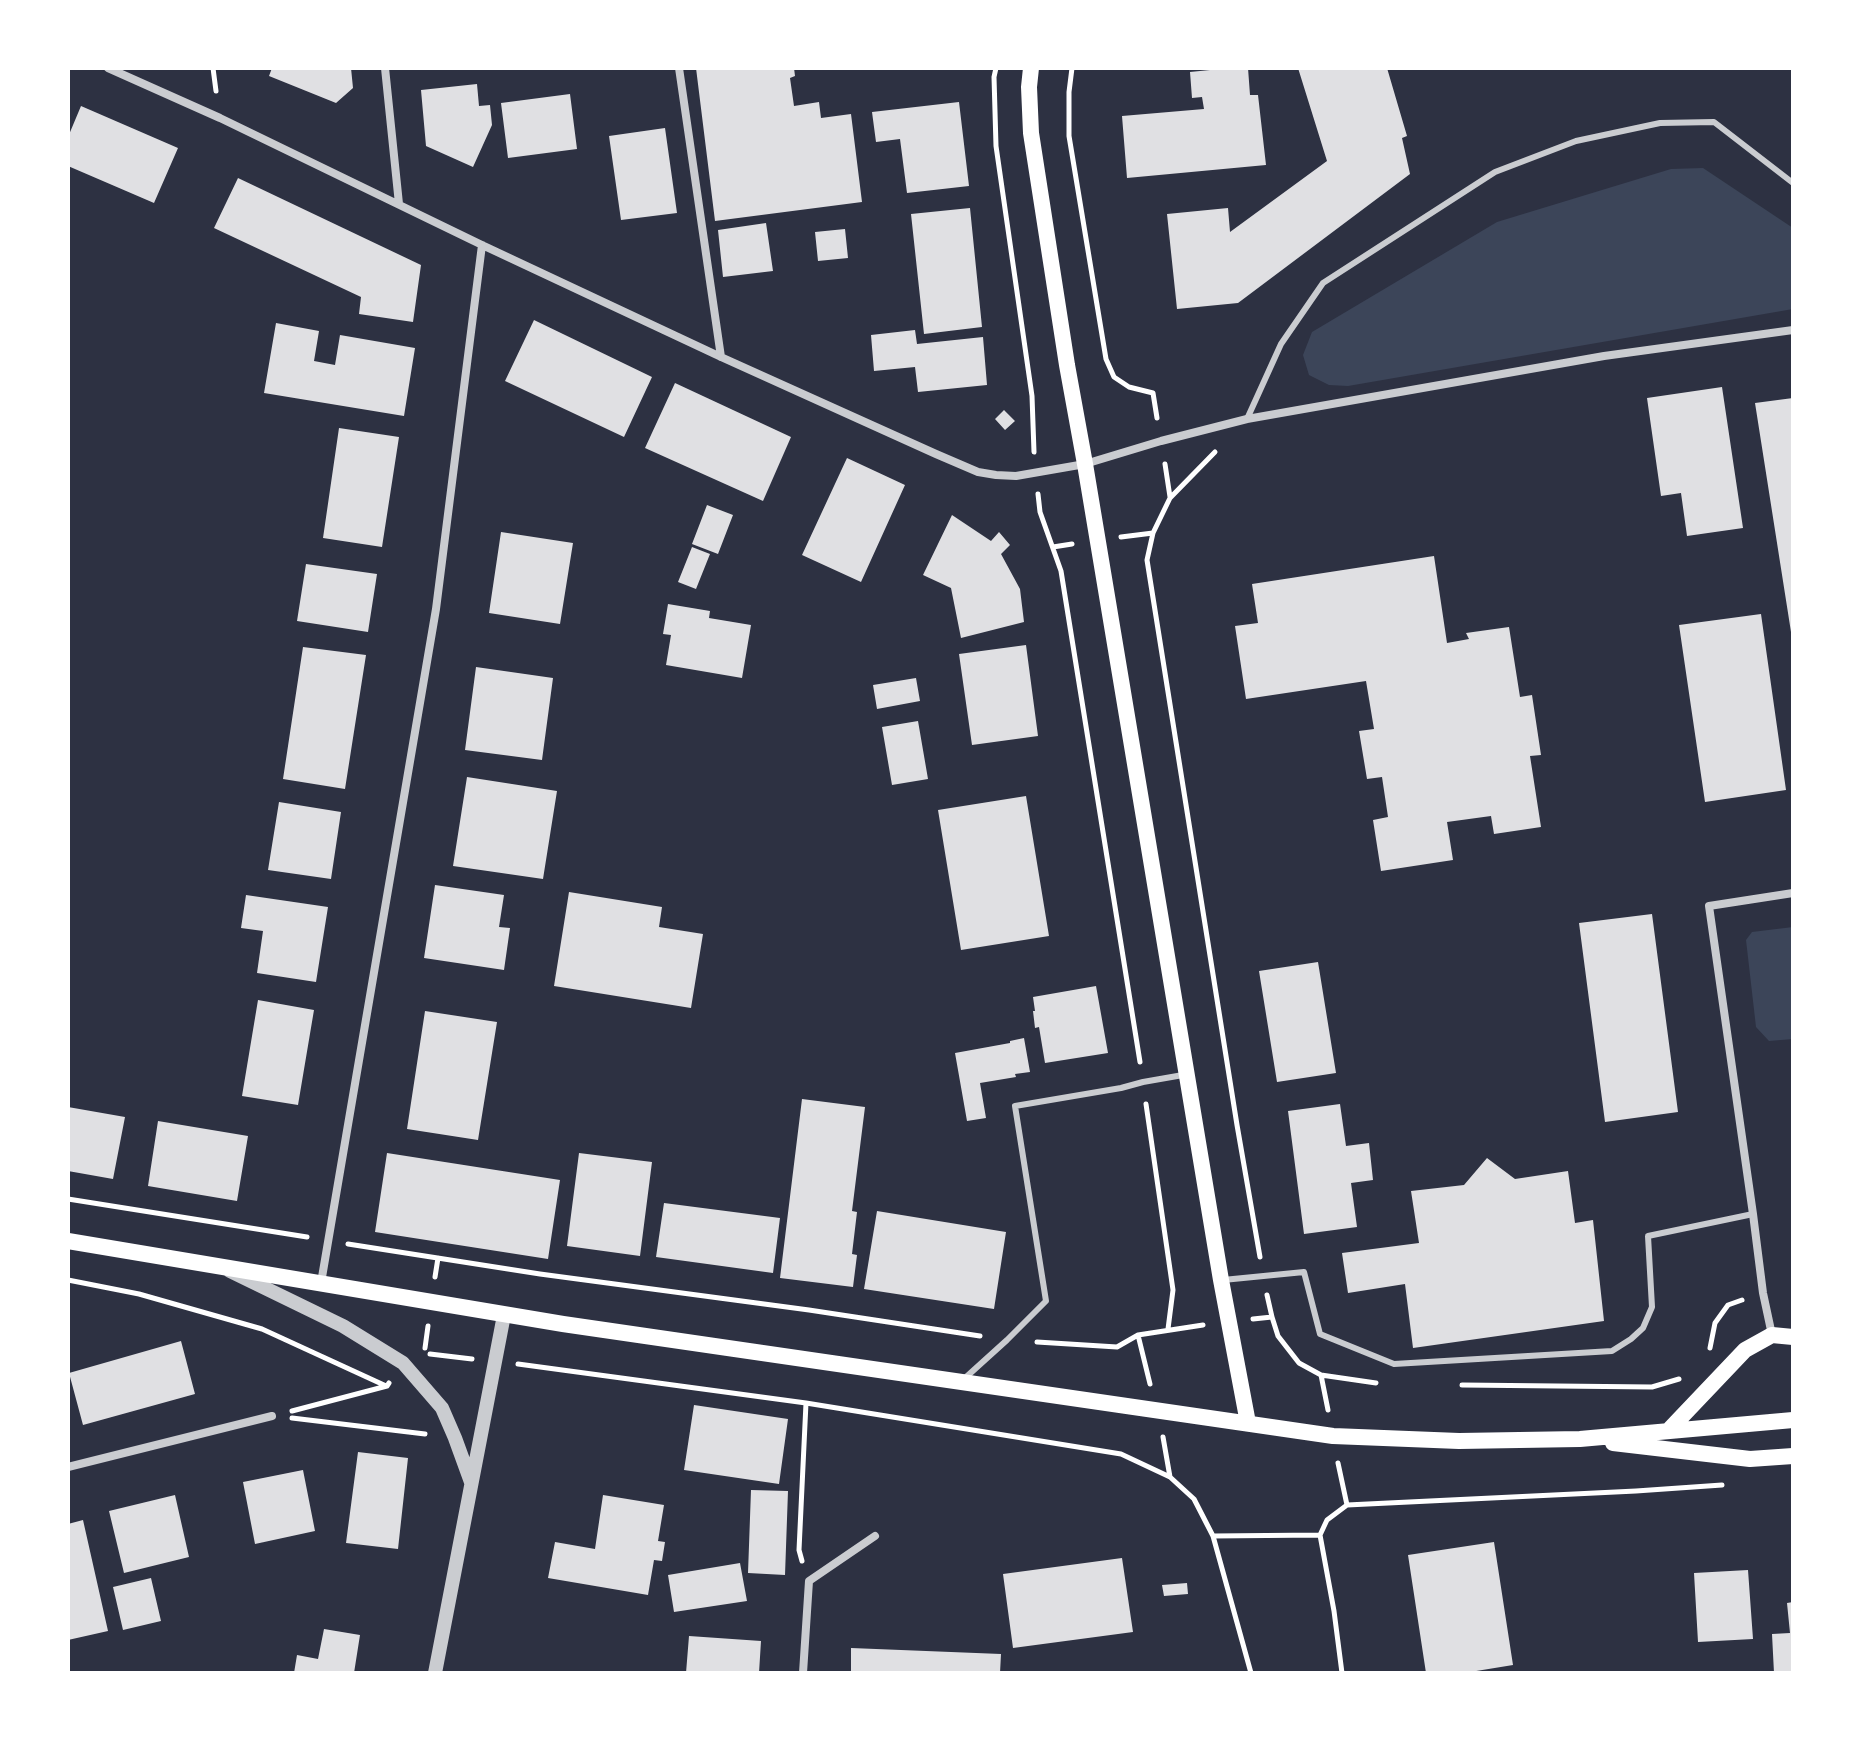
<!DOCTYPE html>
<style>
body{margin:0}
#map{position:relative;width:1861px;height:1741px;overflow:hidden;background:#2d3142;font-family:"Varela Round",sans-serif}
canvas{display:block}
.frame{position:absolute;inset:0;border:70px solid #fff;pointer-events:none}
</style>
<div id="map">
<canvas width="1861" height="1741"></canvas>
<div class="frame"></div>
</div>
<script>
const context = document.querySelector('canvas').getContext('2d');
context.lineJoin = 'round';
function fill(path, color) { context.fillStyle = color; context.fill(path, 'evenodd'); }
const poly = rows => new Path2D(rows.map(r => 'M' + r).join(''));
function trace(path, color, width, dash) { context.strokeStyle = color; context.lineWidth = width; context.lineCap = dash ? 'butt' : 'round'; context.setLineDash(dash || []); context.stroke(path); }
fill(poly([
 [1703,168,1793,228,1793,309,1348,386,1329,385,1309,375,1303,355,1312,332,1497,222,1671,169],
 [1793,927,1793,1039,1769,1041,1756,1027,1746,940,1752,932]
]), '#3c4559');
fill(poly([
 [272,68,351,68,353,88,336,103,269,76],
 [696,68,794,68,795,76,790,78,794,106,819,102,821,118,851,114,862,202,715,221],
 [1230,68,1248,68,1250,95,1258,95,1266,165,1127,178,1122,116,1204,109,1202,97,1192,98,1190,72],
 [1298,68,1387,68,1407,136,1402,138,1410,174,1238,303,1177,309,1167,214,1228,208,1230,232,1327,161],
 [477,84,479,106,490,105,492,125,473,167,426,146,421,90],
 [570,94,577,149,508,158,501,103],
 [959,102,969,186,907,193,900,139,876,142,872,112],
 [81,106,178,148,154,203,68,166,68,137],
 [665,128,677,213,621,220,609,136],
 [238,178,421,265,413,322,359,314,361,297,214,228],
 [970,208,982,327,924,334,911,214],
 [766,223,773,271,723,277,718,230],
 [845,229,848,258,818,261,815,232],
 [534,320,652,377,624,437,505,381],
 [276,323,319,331,314,361,335,365,340,335,415,348,404,416,264,393],
 [915,330,917,344,983,337,987,385,918,392,915,367,874,371,871,335],
 [675,383,791,437,763,501,645,448],
 [1722,387,1743,528,1687,536,1681,493,1661,496,1647,398],
 [1793,398,1793,631,1791,632,1755,403],
 [1004,410,1015,421,1005,430,995,419],
 [339,428,399,437,382,547,323,538],
 [847,458,905,485,861,582,802,555],
 [707,505,733,515,718,554,692,544],
 [952,515,991,541,999,532,1010,545,1001,554,1020,589,1024,622,961,638,951,588,923,575],
 [501,532,573,543,560,624,489,613],
 [692,547,710,554,696,589,678,582],
 [1434,556,1447,643,1469,639,1466,633,1509,627,1520,697,1532,695,1541,755,1530,756,1541,827,1494,834,1491,816,1447,822,1453,860,1381,871,1373,820,1388,817,1382,777,1367,779,1359,731,1374,729,1366,681,1246,699,1235,626,1258,623,1252,584],
 [306,564,377,574,368,632,297,621],
 [668,604,710,611,709,618,751,625,742,678,666,665,671,635,663,634],
 [1761,614,1786,790,1705,802,1679,625],
 [1026,645,1038,736,972,745,959,654],
 [303,647,366,655,345,789,283,779],
 [476,667,553,678,542,760,465,750],
 [916,678,920,701,877,709,873,685],
 [918,721,928,779,892,785,882,727],
 [467,777,557,791,543,879,453,866],
 [1026,796,1049,936,961,950,938,810],
 [279,802,341,812,331,879,268,870],
 [435,885,504,895,499,927,510,928,504,970,424,958],
 [569,892,662,907,659,927,703,934,691,1008,554,986],
 [246,895,328,907,316,982,257,973,263,931,241,928],
 [1652,914,1678,1112,1605,1122,1579,923],
 [1318,962,1336,1073,1277,1082,1259,971],
 [1096,986,1108,1053,1045,1063,1039,1027,1035,1028,1033,1011,1035,1011,1033,997],
 [258,1000,314,1010,298,1105,242,1096],
 [425,1011,497,1022,478,1140,407,1129],
 [1024,1038,1030,1072,1015,1074,1016,1077,980,1083,986,1118,967,1121,955,1053,1010,1043,1010,1041],
 [802,1099,865,1107,852,1211,857,1212,852,1254,857,1255,853,1287,780,1278],
 [1340,1104,1346,1146,1369,1143,1373,1180,1351,1183,1357,1227,1304,1234,1288,1111],
 [68,1107,125,1117,113,1179,68,1171],
 [158,1121,248,1136,237,1201,148,1186],
 [387,1153,560,1180,548,1259,375,1232],
 [579,1153,652,1162,640,1256,567,1246],
 [1487,1158,1515,1179,1568,1171,1575,1223,1593,1220,1604,1321,1413,1348,1405,1284,1348,1293,1342,1253,1419,1243,1411,1191,1464,1185],
 [664,1203,780,1218,773,1273,656,1257],
 [877,1211,1006,1232,994,1309,864,1289],
 [181,1341,195,1394,83,1425,69,1373],
 [694,1405,788,1419,779,1484,684,1470],
 [358,1452,408,1458,398,1549,346,1543],
 [303,1470,315,1531,255,1544,243,1482],
 [751,1490,788,1491,785,1575,748,1573],
 [175,1495,189,1557,124,1573,109,1511],
 [603,1495,664,1505,658,1541,665,1542,662,1561,654,1560,648,1595,548,1578,555,1542,595,1549],
 [83,1520,108,1631,68,1640,68,1524],
 [1494,1542,1513,1665,1464,1673,1426,1673,1408,1555],
 [1122,1558,1133,1632,1013,1648,1003,1574],
 [740,1563,747,1601,674,1612,668,1575],
 [1748,1570,1753,1639,1698,1642,1694,1573],
 [151,1578,161,1621,123,1630,113,1587],
 [1187,1583,1188,1594,1164,1596,1162,1585],
 [1793,1602,1793,1673,1774,1673,1772,1634,1790,1633,1787,1603],
 [324,1629,360,1635,354,1673,294,1673,297,1655,318,1659],
 [689,1636,761,1641,759,1673,686,1673],
 [851,1648,1001,1654,1000,1673,851,1673]
]), '#e0e0e3');
trace(poly([
 [213,68,216,91],
 [996,68,994,77,996,146,1032,396,1034,452],
 [1072,68,1069,92,1069,136,1106,359,1114,377,1129,387,1153,393,1157,418],
 [1215,452,1170,498,1153,533,1147,560,1237,1125,1260,1257],
 [1165,464,1170,497],
 [1038,494,1040,512,1061,571,1140,1062],
 [1121,537,1153,533],
 [1053,547,1072,544],
 [1146,1104,1173,1290,1168,1329],
 [68,1199,307,1237],
 [348,1244,540,1274,809,1310,980,1336],
 [435,1277,438,1258],
 [68,1280,139,1294,262,1329,384,1385],
 [1267,1295,1272,1317],
 [1253,1319,1272,1317,1278,1336,1299,1363,1321,1375,1376,1383],
 [1138,1335,1150,1384],
 [1037,1342,1117,1347,1138,1335,1203,1325],
 [425,1348,428,1326],
 [1710,1348,1715,1323,1728,1305,1742,1300],
 [430,1354,472,1359],
 [518,1364,806,1403,1121,1454,1170,1477],
 [1321,1375,1328,1410],
 [1462,1385,1652,1387,1679,1379],
 [292,1411,387,1386,389,1383],
 [292,1418,425,1434],
 [1163,1437,1170,1477,1194,1499,1213,1536,1320,1535,1327,1520,1347,1505,1338,1463],
 [1347,1505,1636,1491,1722,1485],
 [1320,1535,1334,1611,1342,1673],
 [1213,1536,1251,1673],
 [802,1561,799,1550,806,1403]
]), '#fff', 5);
trace(poly([
 [1247,419,1281,344,1323,283,1495,172,1576,141,1660,123,1714,122,1793,183],
 [1223,1280,1304,1272,1320,1334,1394,1364,1612,1351,1631,1339,1643,1328,1652,1307,1648,1236,1753,1214],
 [965,1378,1007,1340,1046,1301,1015,1106,1121,1088,1143,1082,1183,1075]
]), '#caccd0', 6);
trace(poly([
 [108,68,220,118,482,245,721,357,936,454,978,472,996,475,1016,476,1085,464,1161,441,1247,419,1604,356,1793,330],
 [385,68,399,204],
 [679,68,721,357],
 [321,1283,436,609,482,245],
 [1772,1335,1763,1293,1753,1214,1709,906,1793,893],
 [68,1467,272,1416],
 [803,1673,809,1581,875,1536]
]), '#caccd0', 8);
trace(poly([
 [230,1271,343,1326,403,1363,442,1408,455,1438,471,1482],
 [435,1673,504,1315]
]), '#caccd0', 14);
trace(poly([
 [1031,68,1029,87,1031,133,1067,365,1085,464,1221,1280,1248,1423],
 [68,1241,563,1324,1333,1436,1459,1441,1580,1439,1793,1420],
 [1668,1431,1745,1350,1772,1335,1793,1337],
 [1613,1443,1750,1459,1793,1456]
]), '#fff', 16);
</script>
